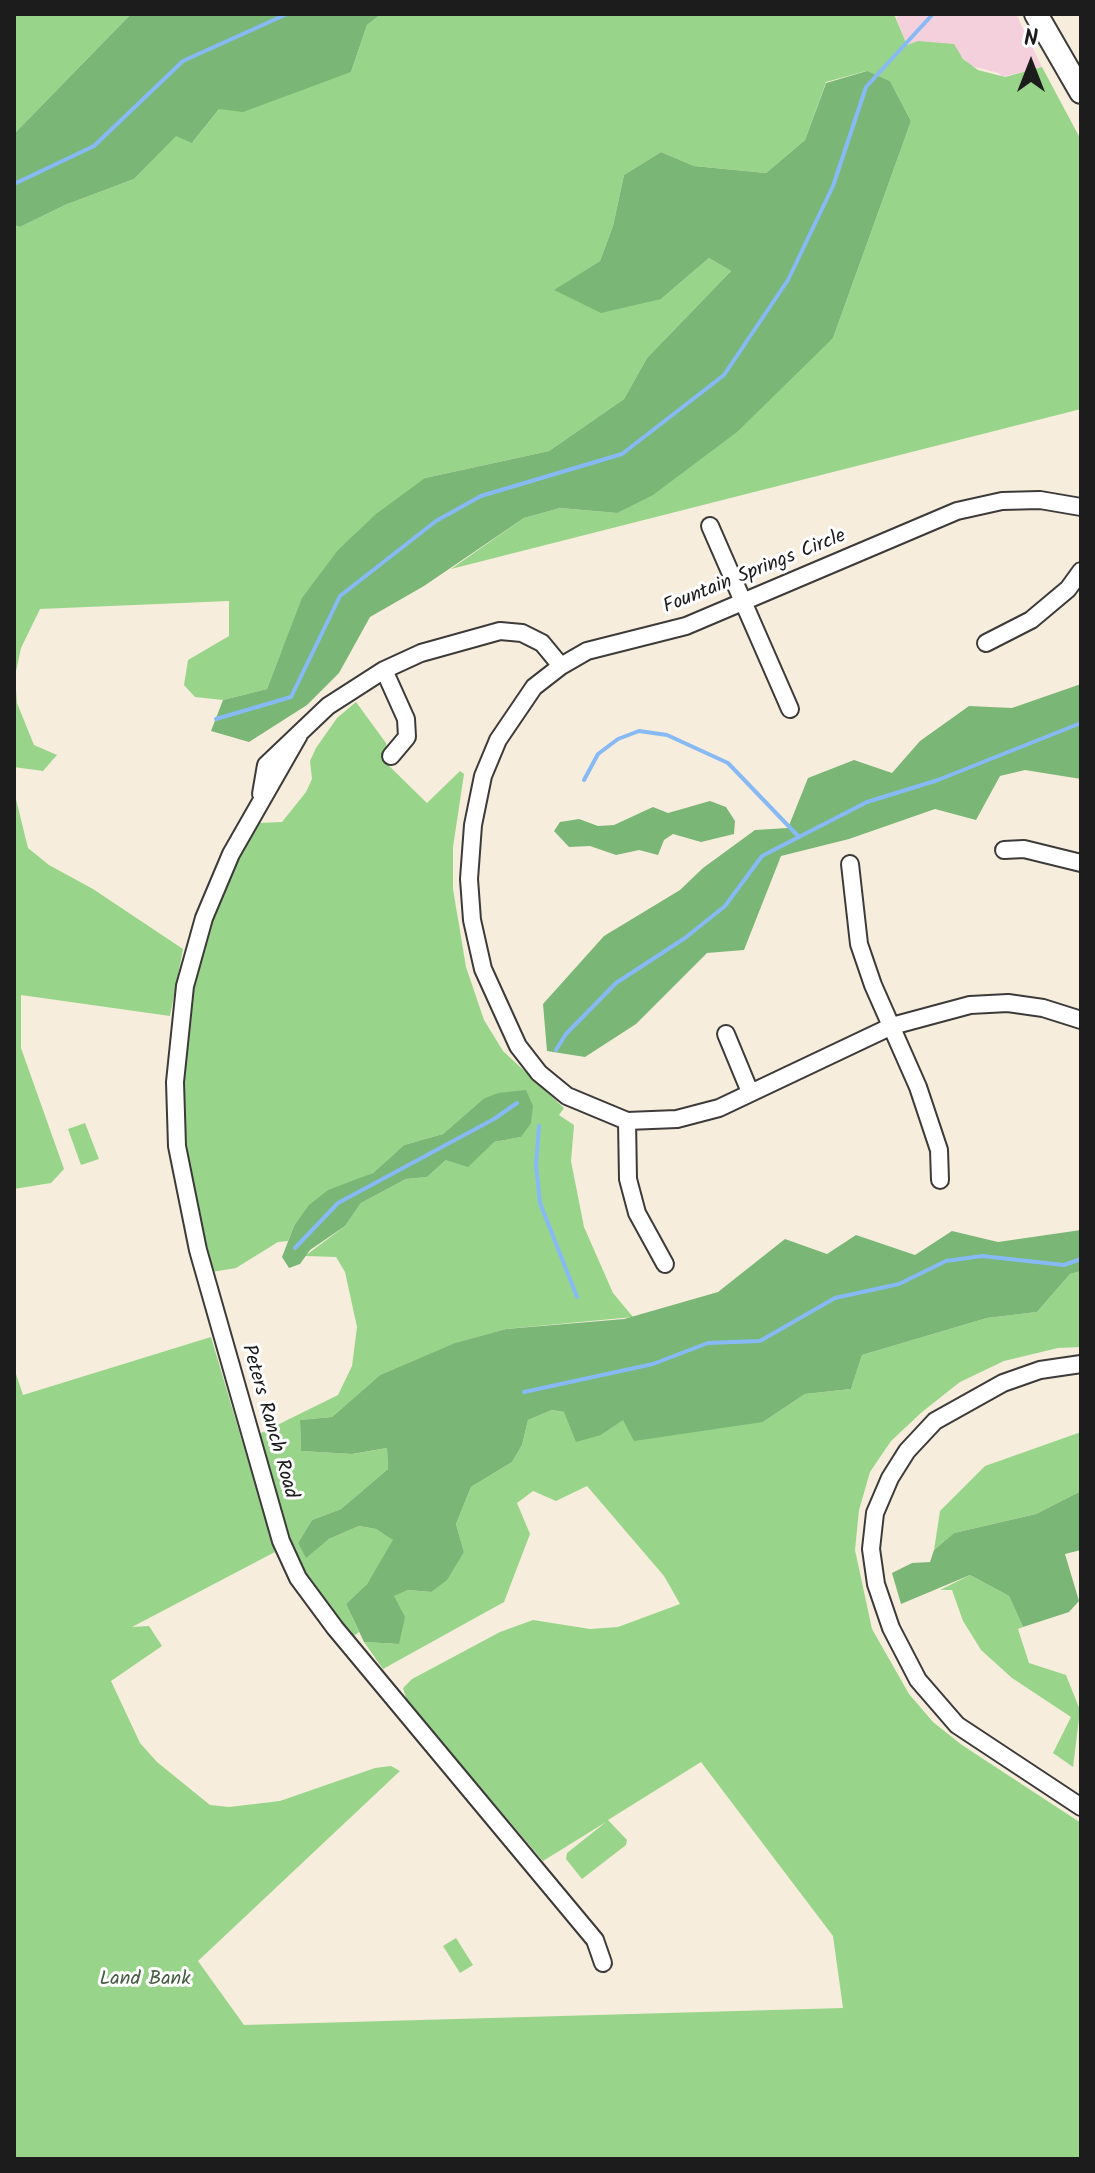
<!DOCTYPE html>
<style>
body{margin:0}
#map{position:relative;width:1095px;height:2173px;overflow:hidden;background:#f7eddc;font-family:Kalam,sans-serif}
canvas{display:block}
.frame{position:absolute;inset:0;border:16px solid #1c1c1c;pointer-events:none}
.north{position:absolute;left:991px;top:24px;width:80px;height:80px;-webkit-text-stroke:6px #fff;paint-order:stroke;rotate:0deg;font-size:22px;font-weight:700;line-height:32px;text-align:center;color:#1c1c1c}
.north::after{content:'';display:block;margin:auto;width:28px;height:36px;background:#1c1c1c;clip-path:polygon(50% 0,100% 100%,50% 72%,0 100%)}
</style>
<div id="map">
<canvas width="1095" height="2173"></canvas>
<div class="frame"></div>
<div class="north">N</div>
</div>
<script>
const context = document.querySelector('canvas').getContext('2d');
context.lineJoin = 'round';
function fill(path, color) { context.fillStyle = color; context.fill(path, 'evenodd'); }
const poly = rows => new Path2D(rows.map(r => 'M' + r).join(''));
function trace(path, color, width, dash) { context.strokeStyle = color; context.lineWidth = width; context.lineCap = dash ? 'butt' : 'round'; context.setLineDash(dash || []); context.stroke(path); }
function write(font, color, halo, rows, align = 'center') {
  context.font = font + ' Kalam,sans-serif'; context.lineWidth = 6; context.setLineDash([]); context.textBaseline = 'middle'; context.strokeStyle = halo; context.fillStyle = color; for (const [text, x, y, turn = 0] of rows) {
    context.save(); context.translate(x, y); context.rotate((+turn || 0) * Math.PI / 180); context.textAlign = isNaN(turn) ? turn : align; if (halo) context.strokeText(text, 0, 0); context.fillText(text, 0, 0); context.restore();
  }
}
fill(poly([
 [905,14,1016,14,1042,67,1002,77,999,73,971,66,957,52,907,45,896,17]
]), '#f4cfdc');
fill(poly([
 [14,14,131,14,14,134],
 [381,14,894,14,907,45,918,41,954,44,963,59,978,70,1005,77,1042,67,1081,140,1081,409,451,569,524,518,560,508,617,513,833,338,911,121,890,81,866,71,826,82,805,140,766,173,694,166,661,152,624,175,613,226,600,261,555,290,661,299,709,258,731,271,647,358,624,399,549,451,425,478,281,653,267,689,223,700,195,697,184,685,188,660,229,636,229,601,40,609,21,648,15,676,17,703,34,745,57,755,43,771,14,767,14,225,20,227,65,205,134,179,176,135,193,142,219,109,351,72,367,25],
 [356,702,386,743,388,755,384,761,427,803,460,771,464,774,453,847,453,889,466,967,484,1020,503,1051,564,1108,559,1115,574,1125,571,1161,584,1227,613,1293,633,1317,506,1329,456,1343,380,1375,332,1417,300,1420,301,1451,353,1454,387,1448,388,1469,341,1509,312,1520,298,1543,306,1557,329,1539,359,1526,376,1529,394,1540,367,1584,346,1604,359,1632,354,1636,317,1592,291,1547,257,1435,338,1395,352,1366,357,1327,345,1272,336,1257,305,1256,345,1226,361,1203,406,1179,427,1177,446,1160,494,1142,521,1137,483,1099,443,1134,404,1145,373,1173,354,1181,294,1226,288,1241,278,1242,236,1268,212,1272,193,1198,180,1081,193,982,211,918,229,873,257,823,282,822,306,792,312,779,310,761,316,748,337,718],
 [14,791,28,848,49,865,93,889,183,949,170,1016,21,995,21,1048,64,1169,51,1183,14,1189],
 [85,1123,99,1159,81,1165,68,1129],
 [1081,1271,1081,1347,1058,1348,1004,1361,960,1382,922,1412,891,1441,870,1472,859,1510,855,1550,872,1629,909,1694,933,1722,962,1745,1081,1823,1081,2159,14,2159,14,1368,23,1395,211,1337,275,1552,132,1627,149,1626,162,1646,111,1681,140,1743,157,1762,210,1805,229,1807,280,1801,375,1768,391,1766,400,1771,198,1961,244,2025,843,2008,833,1936,701,1762,608,1820,627,1840,626,1845,582,1879,566,1859,567,1853,606,1822,543,1861,407,1701,403,1688,412,1679,500,1632,533,1620,590,1629,618,1627,680,1604,664,1576,587,1486,556,1501,533,1491,517,1503,530,1534,504,1602,383,1669,364,1642,399,1644,393,1596,408,1590,431,1592,464,1552,456,1524,471,1487,512,1462,522,1445,528,1420,552,1410,564,1412,601,1435,623,1419,763,1422,805,1394,851,1389,862,1355,987,1318,1037,1312,1070,1274],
 [1081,1432,1081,1491,1036,1514,954,1533,934,1550,940,1511,985,1466],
 [970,1575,1009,1596,1023,1627,1018,1629,1029,1663,1066,1675,1080,1710,1073,1767,1053,1753,1071,1717,1012,1678,981,1650,963,1621,952,1590,940,1590],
 [456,1938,473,1965,460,1973,443,1946]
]), '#98d58a');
fill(poly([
 [131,14,381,14,367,25,351,72,243,112,219,109,192,143,176,136,134,179,65,205,20,227,14,225,14,134],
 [867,71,890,81,911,121,833,338,737,432,653,495,617,513,560,508,524,518,424,586,370,617,339,673,307,705,249,742,211,731,223,700,267,689,302,598,338,550,376,514,425,478,549,451,624,399,647,358,731,271,709,258,661,299,601,313,554,290,600,261,613,226,624,175,661,152,694,166,766,173,805,140,826,83],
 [1081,684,1081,779,1025,770,1000,776,976,820,935,809,849,839,781,856,744,950,707,953,636,1024,585,1057,547,1051,543,1004,604,936,680,890,703,868,755,830,788,828,808,778,854,760,892,773,920,741,969,706,1012,708],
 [710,801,726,807,735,821,734,834,701,842,673,834,664,840,658,855,639,850,616,855,590,846,569,847,554,831,560,822,579,819,598,826,614,825,653,807,668,813],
 [526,1090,533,1106,531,1123,521,1137,494,1142,468,1167,446,1160,427,1177,406,1179,361,1203,345,1226,310,1250,300,1264,289,1268,282,1257,294,1226,309,1205,328,1190,373,1173,404,1145,443,1134,483,1099,498,1093],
 [1081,1230,1081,1271,1070,1274,1037,1312,987,1318,862,1355,851,1389,805,1394,763,1422,634,1441,623,1420,601,1435,576,1442,564,1412,552,1410,528,1420,522,1445,512,1462,471,1487,456,1524,464,1552,447,1580,431,1592,408,1590,394,1596,405,1617,399,1644,364,1642,346,1604,367,1584,393,1540,376,1529,359,1526,329,1539,306,1558,298,1543,312,1520,341,1509,388,1469,387,1448,352,1454,301,1451,300,1420,332,1417,380,1375,455,1343,506,1329,624,1319,718,1292,785,1239,827,1254,856,1235,915,1255,952,1231,998,1242],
 [1081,1491,1081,1550,1065,1554,1079,1601,1069,1612,1023,1627,1009,1596,970,1575,901,1604,892,1573,912,1563,930,1562,934,1550,954,1533,1036,1514]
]), '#7ab676');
trace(poly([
 [14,184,94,146,183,61,287,14],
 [216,719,291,697,340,596,436,521,481,496,622,454,724,375,788,280,833,186,866,87,932,15],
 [584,780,598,754,618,739,639,731,667,735,728,763,799,837],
 [556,1050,566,1034,616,983,685,938,725,906,762,856,867,802,938,780,1081,723],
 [539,1126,536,1165,540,1203,577,1297],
 [295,1248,338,1203,494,1119,517,1103],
 [524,1392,653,1364,708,1343,760,1341,835,1298,899,1284,946,1261,982,1256,1064,1265,1081,1259]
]), '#87baf4', 4);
const minor = poly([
 [1081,507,1040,500,1002,501,957,511,686,626,587,651,561,666,534,687,498,740,483,776,473,825,469,879,472,920,483,969,518,1046,539,1073,567,1096,627,1121,677,1119,719,1108,892,1026,970,1005,1008,1003,1043,1008,1081,1020],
 [710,526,790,709],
 [986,643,1031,620,1068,589,1081,571],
 [384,670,406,719,407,737,391,756],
 [299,735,231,854,204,918,185,986,175,1082,177,1146,198,1250,281,1541,298,1578,335,1628,595,1940,603,1963],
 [261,794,266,765,328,706,384,670,421,653,500,631,522,633,542,643,561,666],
 [1004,850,1024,849,1081,863],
 [850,864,859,944,873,985,918,1087,939,1150,940,1180],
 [726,1034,750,1092],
 [627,1121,628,1179,637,1213,665,1264],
 [1081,1364,1040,1370,1003,1383,935,1421,907,1451,890,1478,875,1513,871,1549,876,1584,891,1628,918,1680,957,1725,1081,1807]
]);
const major = poly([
 [1036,14,1081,92]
]);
trace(minor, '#3d3b39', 20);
trace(major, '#3d3b39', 26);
trace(minor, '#fff', 16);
trace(major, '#fff', 22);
write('20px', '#1c1c1c', '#fff', [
 ["Fountain Springs Circle",755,573,-22],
 ["Peters Ranch Road",268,1422,74]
]);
write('20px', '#475d42', '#fff', [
 ["Land Bank",145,1981]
]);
</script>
